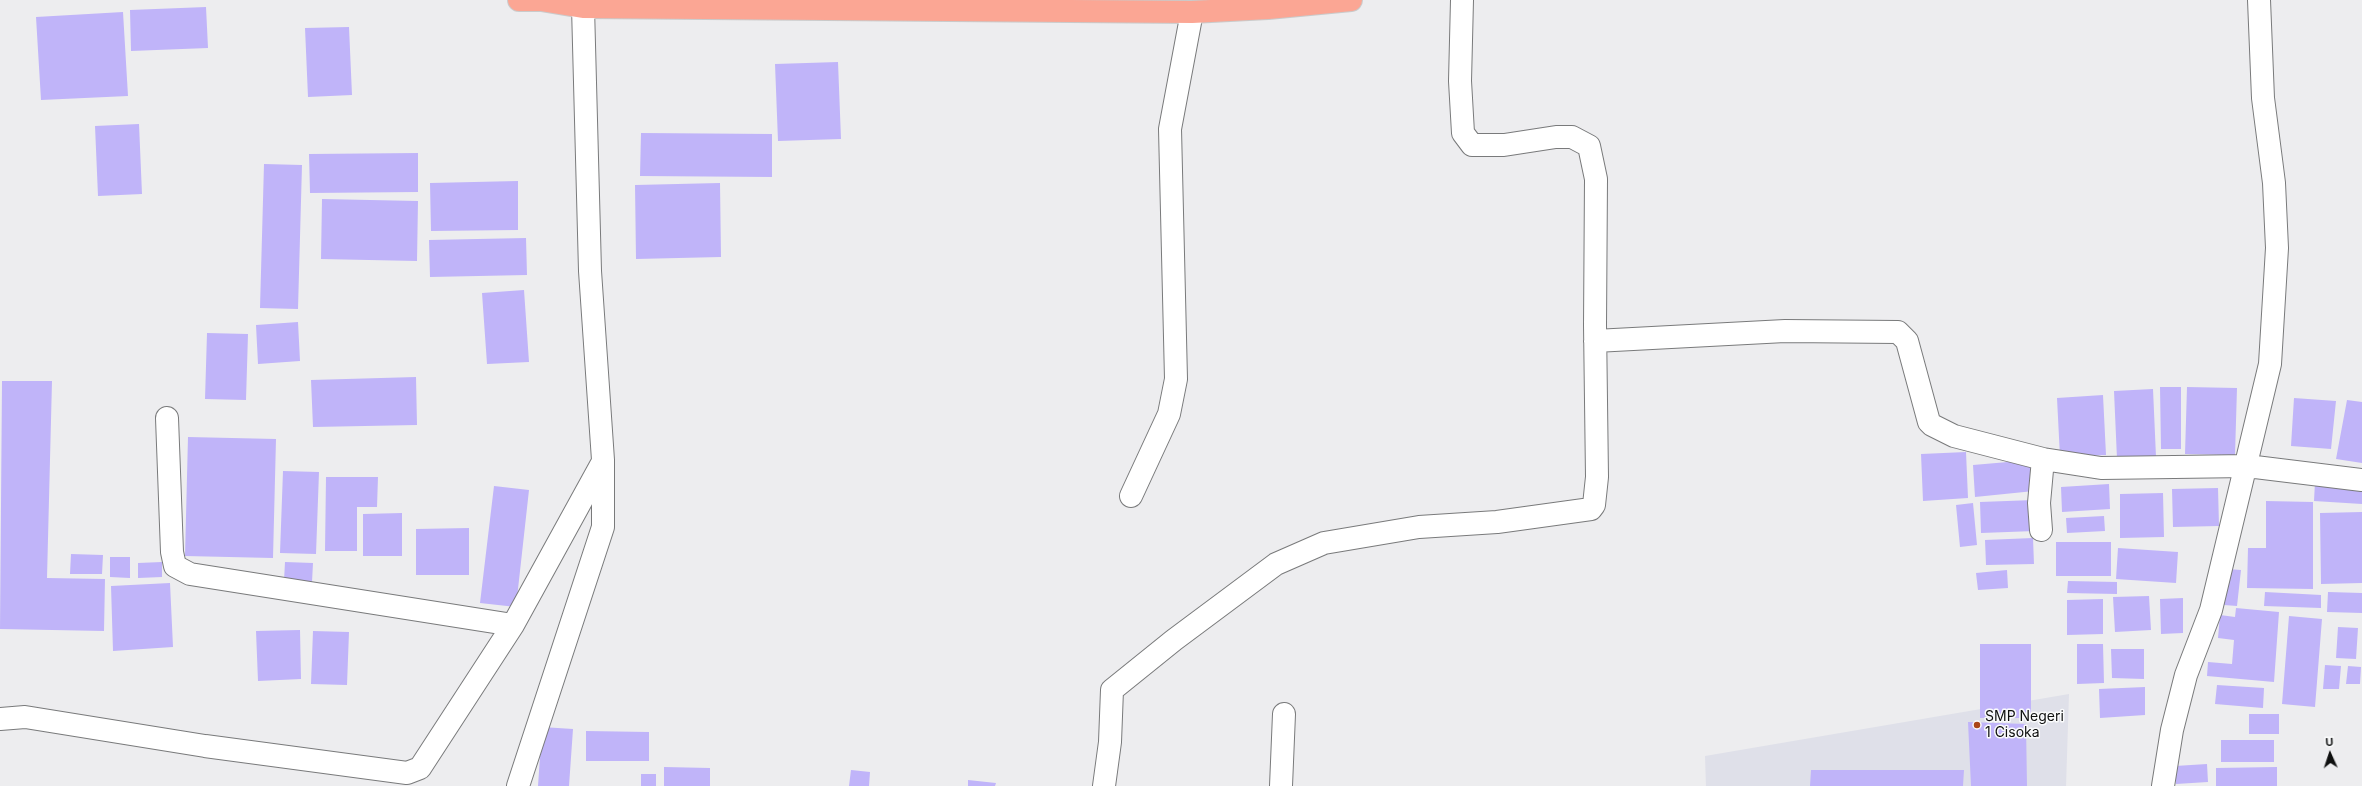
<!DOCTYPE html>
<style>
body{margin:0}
#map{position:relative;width:2362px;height:786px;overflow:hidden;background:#ededef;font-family:Inter,sans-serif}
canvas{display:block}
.north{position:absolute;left:2310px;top:734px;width:40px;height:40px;-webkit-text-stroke:3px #fafbfc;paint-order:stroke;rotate:357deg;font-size:11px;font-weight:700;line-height:16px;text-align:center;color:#0e0f0f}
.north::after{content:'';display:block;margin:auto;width:14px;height:18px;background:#0e0f0f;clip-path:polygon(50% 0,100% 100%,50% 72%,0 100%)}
</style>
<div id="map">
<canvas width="2362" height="786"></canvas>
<div class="north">U</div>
</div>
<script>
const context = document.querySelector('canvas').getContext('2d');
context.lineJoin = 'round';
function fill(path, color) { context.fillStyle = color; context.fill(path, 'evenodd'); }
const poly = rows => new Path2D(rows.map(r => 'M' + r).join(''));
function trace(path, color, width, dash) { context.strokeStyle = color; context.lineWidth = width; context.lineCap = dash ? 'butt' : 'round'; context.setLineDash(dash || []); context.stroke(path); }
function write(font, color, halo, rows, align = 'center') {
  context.font = font + ' Inter,sans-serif'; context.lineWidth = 3; context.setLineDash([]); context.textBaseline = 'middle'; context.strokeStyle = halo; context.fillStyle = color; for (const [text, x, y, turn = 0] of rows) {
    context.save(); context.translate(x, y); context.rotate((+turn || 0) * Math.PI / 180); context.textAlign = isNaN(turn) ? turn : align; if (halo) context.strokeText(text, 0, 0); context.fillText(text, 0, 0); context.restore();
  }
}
fill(poly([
 [2069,694,2066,786,1706,786,1705,756]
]), '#dfe0e9');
fill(poly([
 [206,7,208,48,131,51,130,10],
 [123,12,128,96,41,100,36,17],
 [349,27,352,95,308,97,305,28],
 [838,62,841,139,778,141,775,64],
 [139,124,142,194,98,196,95,126],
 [641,133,772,134,772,177,640,176],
 [418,153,418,192,310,193,309,154],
 [264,164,302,165,298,309,260,308],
 [518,181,518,230,431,231,430,183],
 [720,183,721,257,636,259,635,185],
 [322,199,418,201,417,261,321,259],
 [526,238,527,275,430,277,429,240],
 [524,290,529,362,487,364,482,293],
 [298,322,300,361,258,364,256,325],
 [207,333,248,334,246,400,205,399],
 [416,377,417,425,313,427,311,380],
 [2,381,52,381,47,578,105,579,104,631,0,629],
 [2160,387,2181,387,2181,449,2161,449],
 [2187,387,2237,388,2235,455,2185,454],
 [2153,389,2156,457,2117,459,2114,391],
 [2103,395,2106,455,2060,457,2057,398],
 [2294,398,2336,401,2331,449,2291,446],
 [2347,400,2362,402,2362,463,2336,459],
 [188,437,276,439,273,558,185,556],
 [1966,452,1968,498,1923,501,1921,454],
 [2031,460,2034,491,1975,497,1973,465],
 [283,471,319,472,316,554,280,553],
 [326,477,378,477,377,507,357,507,357,551,325,551],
 [2315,482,2362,486,2362,504,2314,501],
 [2109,484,2110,509,2062,512,2061,487],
 [494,486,529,490,516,607,480,603],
 [2218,488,2219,526,2173,527,2172,489],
 [2163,493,2164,537,2120,538,2120,494],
 [2034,500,2035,531,1981,533,1980,502],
 [2266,501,2313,502,2313,589,2247,588,2248,548,2266,548],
 [1973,503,1977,545,1960,547,1956,505],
 [2362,512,2362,583,2321,584,2320,513],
 [402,513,402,556,363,556,363,514],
 [2104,516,2105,531,2067,533,2066,518],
 [469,528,469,575,416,575,416,529],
 [2033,538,2034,564,1986,565,1985,540],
 [2056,542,2111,542,2111,576,2056,576],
 [2118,548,2178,552,2176,583,2116,579],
 [71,554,103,555,102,574,70,574],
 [110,557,130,557,130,578,110,577],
 [162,562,162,577,138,578,138,563],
 [285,562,313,563,312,582,284,581],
 [2228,569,2241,570,2237,606,2224,605],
 [2007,570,2008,588,1978,590,1976,573],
 [2068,581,2117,582,2117,594,2067,593],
 [170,583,173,647,113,651,111,586],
 [2265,592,2321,595,2321,608,2264,606],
 [2328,592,2362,593,2362,613,2327,612],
 [2149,596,2151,630,2115,632,2113,597],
 [2183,598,2183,633,2161,634,2160,599],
 [2103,599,2103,634,2067,635,2067,600],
 [2236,608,2279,612,2274,682,2207,676,2208,662,2232,664,2234,640,2218,638,2220,615,2235,617],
 [2289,616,2322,619,2315,707,2282,704],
 [2338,627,2358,628,2356,659,2336,658],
 [300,630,301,679,258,681,256,631],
 [313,631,349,632,347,685,311,684],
 [1980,644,2031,644,2031,718,1980,718],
 [2077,644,2103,644,2104,683,2077,684],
 [2111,649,2144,649,2144,679,2112,678],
 [2325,665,2341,666,2339,689,2323,689],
 [2348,666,2361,667,2360,684,2346,684],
 [2217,685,2264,688,2263,708,2215,704],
 [2145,687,2145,715,2100,718,2099,689],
 [2249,714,2279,714,2279,734,2249,734],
 [1968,722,2026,724,2027,786,1971,786],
 [542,727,573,729,569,786,538,786],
 [586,731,649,732,649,761,586,761],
 [2221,740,2274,740,2274,762,2221,762],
 [2207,764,2208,782,2176,784,2175,766],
 [664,767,710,768,710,786,664,786],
 [2277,767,2277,786,2216,786,2216,768],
 [851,770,870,772,869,786,849,786],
 [1811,770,1964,770,1963,786,1810,786],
 [641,774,656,774,656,786,641,786],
 [968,780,996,783,995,786,968,786]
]), '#c0b4f9');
const street = poly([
 [1595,341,1785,331,1898,332,1907,341,1929,422,1932,425,1954,436,2043,459],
 [167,418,172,552,175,566,190,574,513,625],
 [1131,496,1169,414,1176,379,1170,129,1192,12],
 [2041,530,2039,503,2043,459,2101,468,2247,466,2362,480],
 [0,719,25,717,205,746,407,773,420,768,513,625,601,465],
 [518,786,603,527,603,460,590,271,583,7],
 [1104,786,1110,742,1112,690,1174,640,1276,564,1324,543,1419,527,1497,522,1591,509,1594,505,1597,477,1595,325,1596,179,1589,146,1572,137,1556,137,1504,145,1472,145,1463,133,1460,81,1462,0],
 [1281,786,1284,714],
 [2163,786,2172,730,2186,675,2211,610,2270,364,2277,248,2274,183,2263,98,2259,0]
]);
const primary = poly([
 [519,0,541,0,583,7,1192,12,1268,8,1351,0]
]);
trace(street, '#797a7b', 24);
trace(primary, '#cacaca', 24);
trace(street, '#fff', 22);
trace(primary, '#fba694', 22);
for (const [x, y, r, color] of [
 [1977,725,4,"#ab4618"]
]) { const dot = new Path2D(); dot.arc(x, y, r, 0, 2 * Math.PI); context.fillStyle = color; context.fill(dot); trace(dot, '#fafbfc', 1.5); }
write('14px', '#0e0f0f', '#fafbfc', [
 ["SMP Negeri",1985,717],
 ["1 Cisoka",1985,733]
], 'left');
</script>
